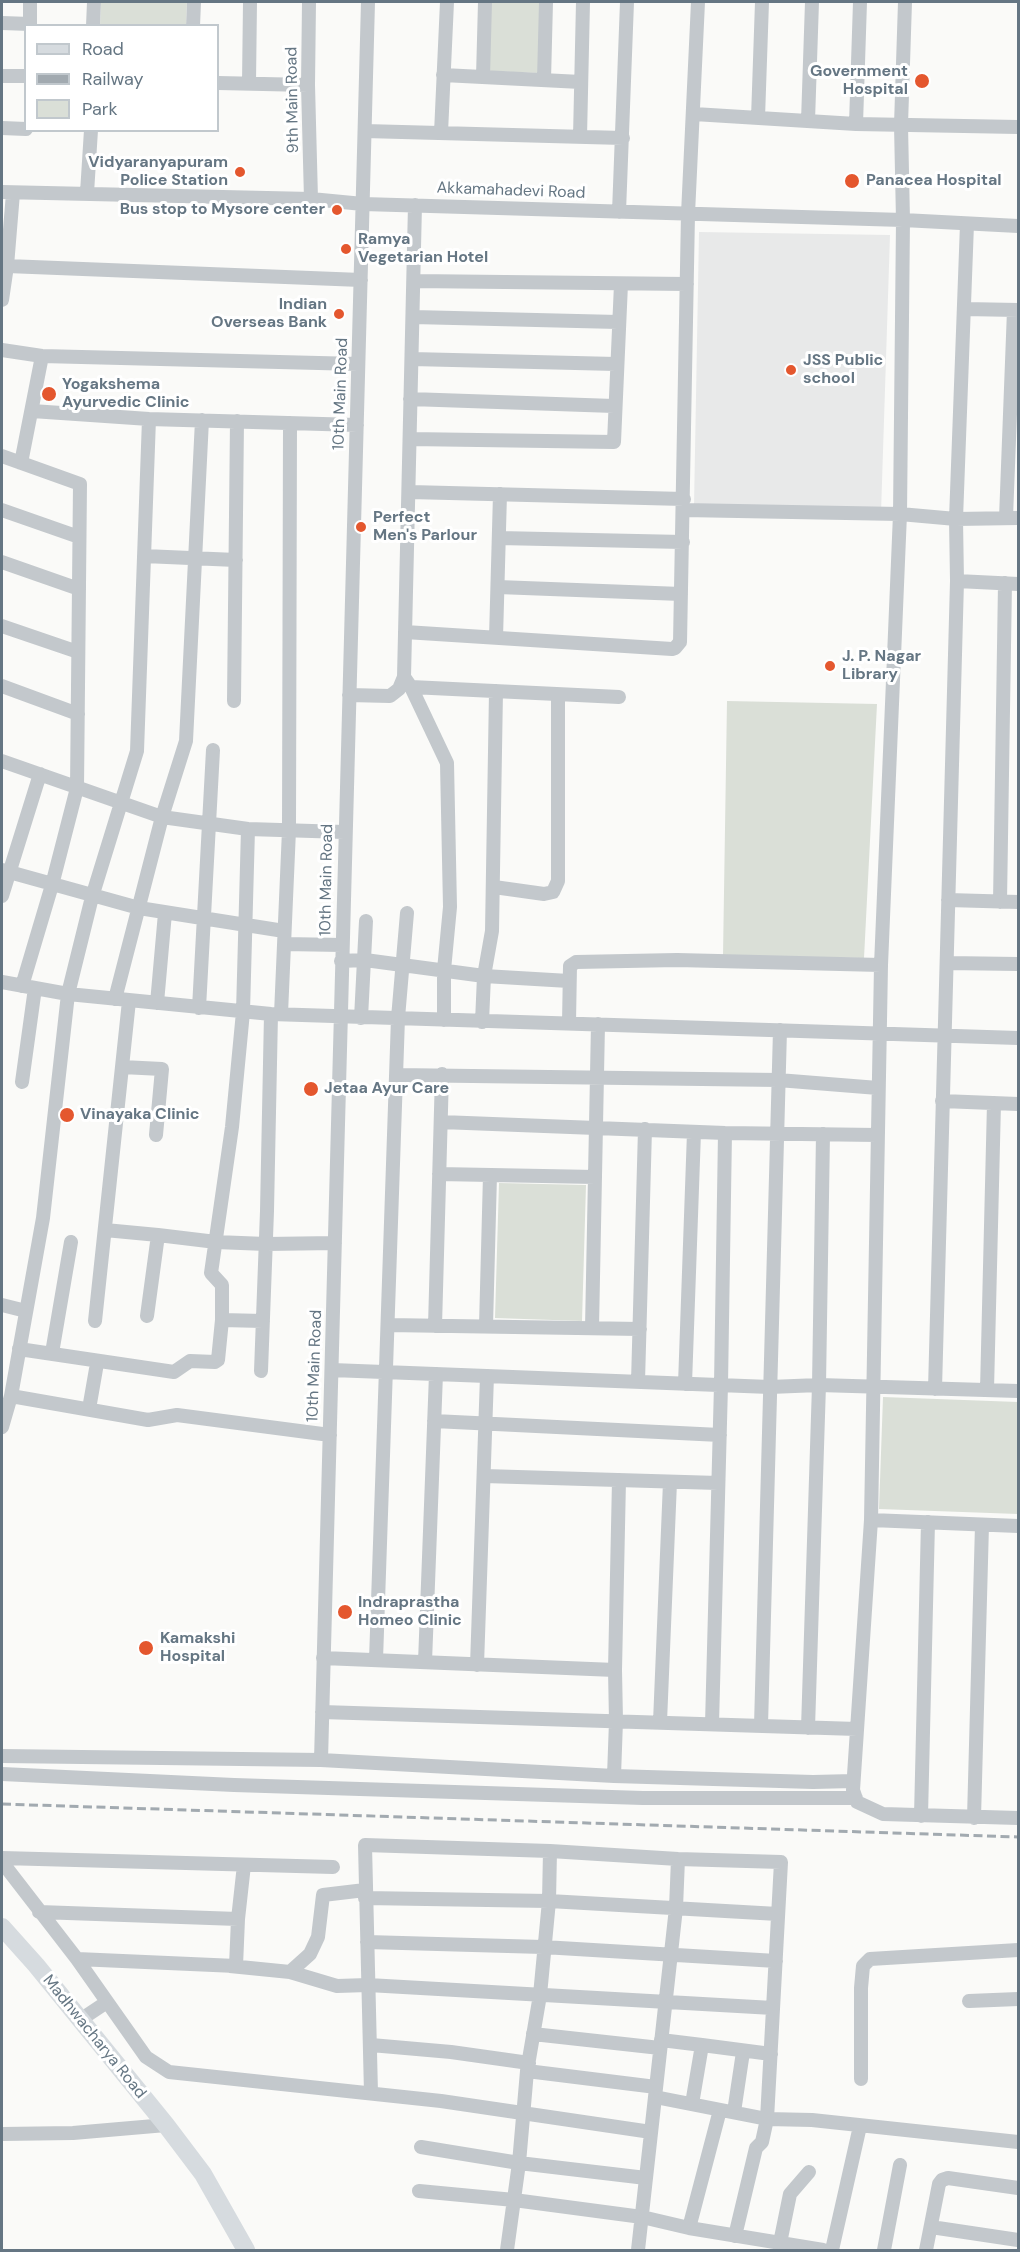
<!DOCTYPE html>
<style>
body{margin:0}
#map{position:relative;width:1020px;height:2252px;overflow:hidden;background:#fafaf8;font-family:"DM Sans",sans-serif}
canvas{display:block}
.frame{position:absolute;inset:0;border:3px solid #657683;pointer-events:none}
.legend{position:absolute;left:24px;top:24px;width:195px;height:108px;box-sizing:border-box;background:#fff;border:2px solid #c1c8cd;margin:0;padding:8px 10px;list-style:none;font-size:18px;color:#657683}
.legend li{display:flex;align-items:center;gap:12px;height:30px}
.legend b{width:30px;border:2px solid #c1c8cd}
</style>
<div id="map">
<canvas width="1020" height="2252"></canvas>
<div class="frame"></div>
<ul class="legend">
<li><b style="height:8px;background:#d6dbdf"></b>Road</li>
<li><b style="height:8px;background:#a2aab0"></b>Railway</li>
<li><b style="height:16px;background:#dadfd7"></b>Park</li>
</ul>
</div>
<script>
const context = document.querySelector('canvas').getContext('2d');
context.lineJoin = 'round';
function fill(path, color) { context.fillStyle = color; context.fill(path, 'evenodd'); }
const poly = rows => new Path2D(rows.map(r => 'M' + r).join(''));
function trace(path, color, width, dash) { context.strokeStyle = color; context.lineWidth = width; context.lineCap = dash ? 'butt' : 'round'; context.setLineDash(dash || []); context.stroke(path); }
function write(font, color, halo, rows, align = 'center') {
  context.font = font + ' "DM Sans",sans-serif'; context.lineWidth = 6; context.setLineDash([]); context.textBaseline = 'middle'; context.strokeStyle = halo; context.fillStyle = color; for (const [text, x, y, turn = 0] of rows) {
    context.save(); context.translate(x, y); context.rotate((+turn || 0) * Math.PI / 180); context.textAlign = isNaN(turn) ? turn : align; if (halo) context.strokeText(text, 0, 0); context.fillText(text, 0, 0); context.restore();
  }
}
fill(poly([
 [699,232,890,235,881,513,694,506]
]), '#e8e9e9');
fill(poly([
 [101,2,187,2,186,25,100,26],
 [489,2,542,2,539,73,487,71],
 [727,701,877,704,864,958,723,956],
 [499,1183,586,1185,582,1321,495,1318],
 [883,1397,1018,1402,1018,1514,879,1509]
]), '#dadfd7');
trace(poly([
 [309,2,308,85,311,199],
 [905,2,901,125,903,220,900,514,881,965,871,1520,853,1790,857,1802,883,1814,1018,1818],
 [2,23,30,24],
 [30,26,30,2],
 [93,26,94,2],
 [193,26,194,2],
 [443,75,581,82],
 [2,76,26,76],
 [483,77,485,2],
 [544,80,546,2],
 [218,83,308,85],
 [249,83,250,2],
 [694,114,856,124,1018,127],
 [758,118,762,2],
 [808,121,812,2],
 [856,124,860,2],
 [2,128,26,129],
 [365,131,623,138],
 [441,133,447,2],
 [580,137,583,2],
 [2,192,311,199,363,204,903,220,1018,226],
 [87,193,91,130],
 [415,205,404,677,411,687,447,763,450,907,444,970,444,1020],
 [619,212,627,2],
 [7,266,361,280],
 [414,281,687,284],
 [2,300,7,266,13,193],
 [964,309,1018,310],
 [413,317,618,322],
 [2,350,42,356,358,364],
 [412,359,616,364],
 [410,399,614,406],
 [32,411,149,419,357,425],
 [410,439,614,442,621,284],
 [2,456,80,484,77,788,52,885,22,986],
 [21,463,42,356],
 [410,492,684,499],
 [2,510,79,537],
 [684,510,900,514,956,519,1018,518],
 [1006,518,1014,310],
 [499,538,683,542],
 [144,556,236,560],
 [2,562,79,589],
 [957,581,1018,584],
 [498,587,681,594],
 [2,626,78,652],
 [405,632,672,649,675,648,680,642,688,214,698,2],
 [496,638,500,494],
 [2,686,78,714],
 [411,687,619,697],
 [349,695,390,696,399,689,404,677],
 [234,701,237,421],
 [2,761,162,817,248,829,344,832],
 [2,870,139,908,284,931],
 [494,887,544,894,553,892,558,881,558,695],
 [2,896,40,774],
 [948,900,1018,902],
 [1000,902,1005,583],
 [284,944,342,945],
 [341,961,365,960,484,976,569,981],
 [947,963,1018,964],
 [2,982,68,994,271,1014,1018,1038],
 [115,999,162,817,186,741,202,420],
 [157,1003,165,913],
 [199,1008,213,750],
 [281,1014,289,830,290,423],
 [361,1018,366,921],
 [482,1022,484,976,492,931,496,691],
 [569,1023,570,966,576,962,677,960,881,965],
 [122,1067,162,1069,156,1135],
 [396,1075,778,1080,878,1088],
 [22,1082,35,988],
 [942,1101,1018,1104],
 [441,1122,725,1133,877,1135],
 [439,1174,595,1177],
 [105,1230,158,1235],
 [2,1305,26,1311],
 [147,1316,158,1235,216,1242,266,1244,335,1243],
 [222,1320,263,1321],
 [95,1321,129,1001],
 [388,1325,640,1329],
 [435,1326,442,1074],
 [486,1326,490,1175],
 [592,1328,598,1024],
 [19,1349,174,1372,190,1361,215,1362,218,1360,222,1320,222,1285,211,1273,232,1127,243,1012,248,829],
 [52,1353,71,1242],
 [332,1370,770,1387,819,1385,1018,1391],
 [261,1371,267,1211,271,1014],
 [638,1382,645,1129],
 [685,1384,694,1132],
 [935,1389,957,581,956,519,967,224],
 [987,1390,994,1103],
 [11,1396,148,1420,177,1415,330,1435],
 [89,1409,96,1369],
 [434,1421,720,1435],
 [2,1427,11,1396,43,1218,68,994,92,897,137,751,149,419],
 [484,1476,718,1483],
 [871,1520,1018,1526],
 [323,1658,615,1670],
 [376,1660,398,1018,407,913],
 [425,1662,436,1374],
 [477,1665,487,1376],
 [322,1712,857,1729],
 [660,1722,670,1482],
 [712,1724,721,1385,725,1133],
 [761,1726,780,1030],
 [808,1728,819,1385,823,1134],
 [2,1756,321,1760,614,1776,813,1782,853,1781],
 [321,1760,368,2],
 [2,1774,234,1785,643,1798,856,1798],
 [614,1776,616,1721,615,1670,619,1480],
 [921,1816,928,1522],
 [974,1818,982,1525],
 [2,1858,333,1867],
 [2,1862,77,1959,146,2057,169,2072,441,2101,651,2132],
 [365,1898,549,1901,778,1914],
 [39,1912,238,1919],
 [367,1942,543,1947,776,1961],
 [77,1959,236,1966,238,1919,244,1865],
 [230,1966,290,1972,337,1986,368,1985,773,2008],
 [290,1972,310,1954,318,1937,323,1895,365,1890],
 [969,2001,1018,1999],
 [80,2020,107,2002],
 [533,2034,660,2048],
 [661,2040,702,2045,692,2104],
 [371,2045,451,2052,529,2063],
 [702,2045,771,2054],
 [527,2071,656,2087],
 [861,2079,861,1988,863,1966,870,1959,1018,1950],
 [371,2093,365,1845,550,1851,678,1859,781,1862,767,2119,762,2142,756,2148,735,2236],
 [655,2097,767,2119,812,2120,1018,2142],
 [734,2112,743,2052],
 [2,2134,73,2133,166,2125],
 [421,2147,519,2163,646,2178],
 [419,2191,514,2200,642,2217,689,2228,823,2250],
 [931,2227,1018,2240],
 [689,2228,720,2110],
 [780,2243,790,2194,809,2172],
 [507,2250,519,2163,527,2071,540,1995,549,1901,550,1851],
 [638,2250,676,1908,678,1859],
 [832,2250,860,2126],
 [884,2250,900,2165],
 [926,2250,939,2184,942,2180,948,2178,1018,2188]
]), '#c3c8cc', 14);
trace(poly([
 [2,1927,36,1965,166,2125,203,2174,246,2250]
]), '#d6dbdf', 18);
trace(poly([
 [2,1804,1018,1837]
]), '#a2aab0', 3, [9, 4.5]);
for (const [x, y, r, color] of [
 [922,81,8,"#e4572e"],
 [240,172,6,"#e4572e"],
 [852,181,8,"#e4572e"],
 [337,210,6,"#e4572e"],
 [346,249,6,"#e4572e"],
 [339,314,6,"#e4572e"],
 [791,370,6,"#e4572e"],
 [49,394,8,"#e4572e"],
 [361,527,6,"#e4572e"],
 [830,666,6,"#e4572e"],
 [311,1089,8,"#e4572e"],
 [67,1115,8,"#e4572e"],
 [345,1612,8,"#e4572e"],
 [146,1648,8,"#e4572e"]
]) { const dot = new Path2D(); dot.arc(x, y, r, 0, 2 * Math.PI); context.fillStyle = color; context.fill(dot); trace(dot, '#fff', 2); }
write('bold 16px', '#657683', '#fff', [
 ["Government",908,72,"right"],
 ["Hospital",908,90,"right"],
 ["Vidyaranyapuram",228,163,"right"],
 ["Police Station",228,181,"right"],
 ["Panacea Hospital",866,181],
 ["Bus stop to Mysore center",325,210,"right"],
 ["Ramya",358,240],
 ["Vegetarian Hotel",358,258],
 ["Indian",327,305,"right"],
 ["Overseas Bank",327,323,"right"],
 ["JSS Public",803,361],
 ["school",803,379],
 ["Yogakshema",62,385],
 ["Ayurvedic Clinic",62,403],
 ["Perfect",373,518],
 ["Men's Parlour",373,536],
 ["J. P. Nagar",842,657],
 ["Library",842,675],
 ["Jetaa Ayur Care",324,1089],
 ["Vinayaka Clinic",80,1115],
 ["Indraprastha",358,1603],
 ["Homeo Clinic",358,1621],
 ["Kamakshi",160,1639],
 ["Hospital",160,1657]
], 'left');
write('16px', '#657683', '#fff', [
 ["9th Main Road",293,100,-91],
 ["Akkamahadevi Road",511,191,2],
 ["10th Main Road",341,394,-88],
 ["10th Main Road",327,880,-89],
 ["10th Main Road",315,1366,-88],
 ["Madhwacharya Road",94,2037,51]
]);
</script>
